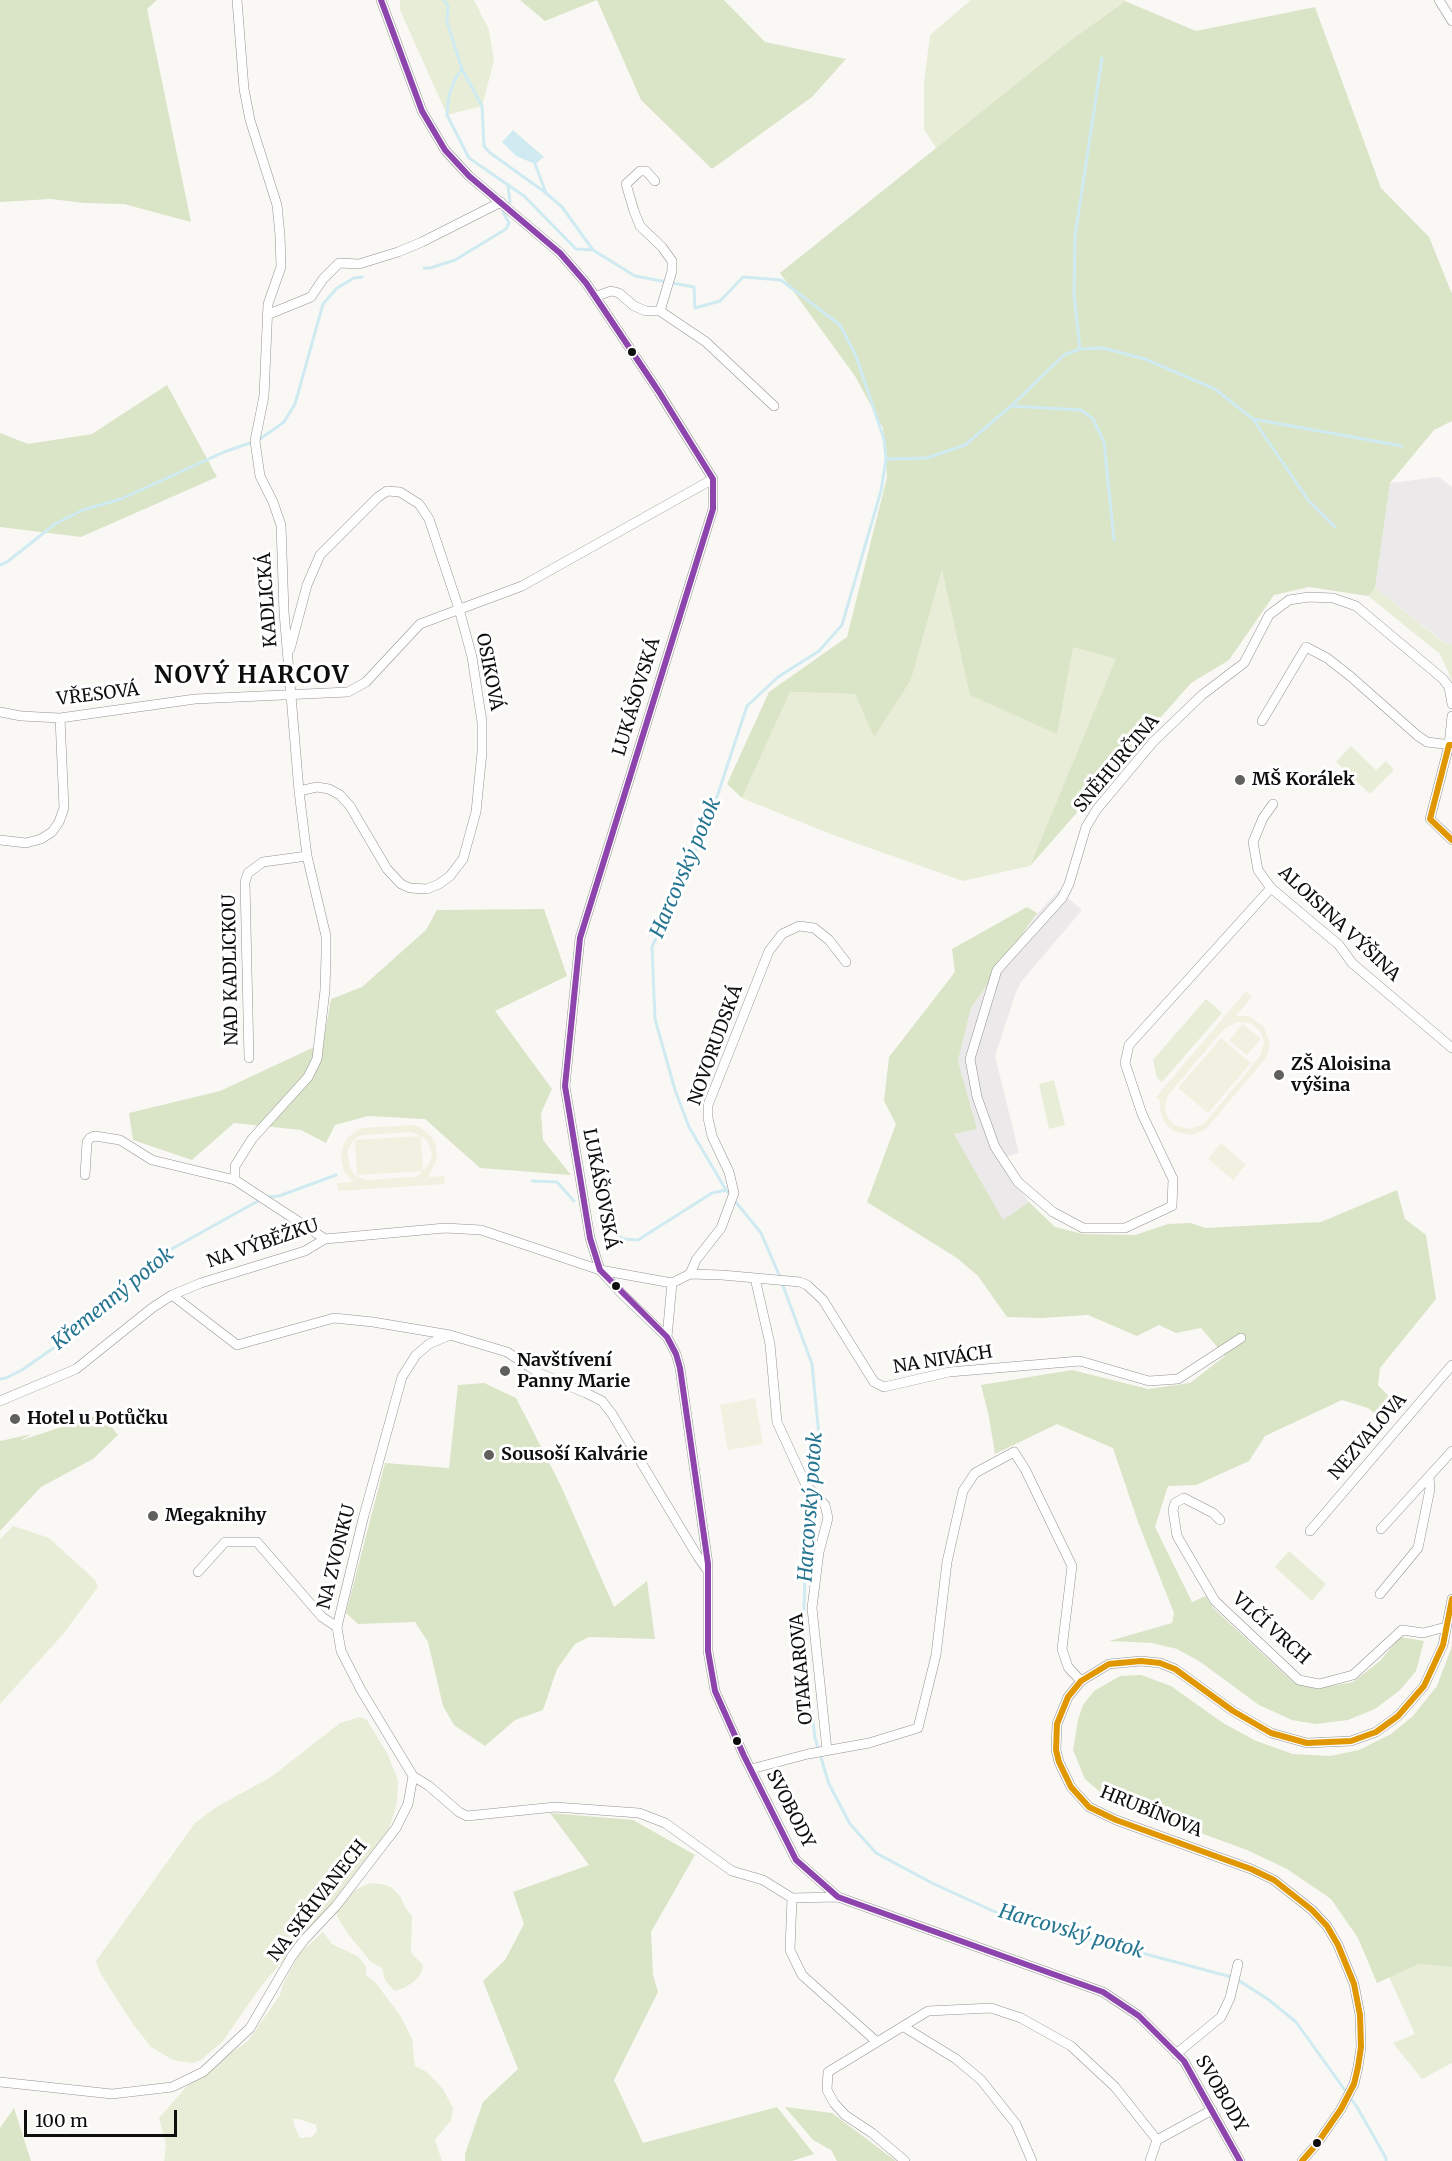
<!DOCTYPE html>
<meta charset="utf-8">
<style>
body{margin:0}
#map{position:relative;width:1452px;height:2161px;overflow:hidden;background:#faf8f5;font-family:Merriweather,serif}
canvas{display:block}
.scale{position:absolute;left:24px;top:2110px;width:153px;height:27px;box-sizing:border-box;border:3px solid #0e0e0e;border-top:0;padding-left:8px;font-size:18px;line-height:21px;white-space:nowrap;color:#0e0e0e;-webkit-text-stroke:4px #fff;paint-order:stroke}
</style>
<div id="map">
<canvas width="1452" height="2161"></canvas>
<div class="scale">100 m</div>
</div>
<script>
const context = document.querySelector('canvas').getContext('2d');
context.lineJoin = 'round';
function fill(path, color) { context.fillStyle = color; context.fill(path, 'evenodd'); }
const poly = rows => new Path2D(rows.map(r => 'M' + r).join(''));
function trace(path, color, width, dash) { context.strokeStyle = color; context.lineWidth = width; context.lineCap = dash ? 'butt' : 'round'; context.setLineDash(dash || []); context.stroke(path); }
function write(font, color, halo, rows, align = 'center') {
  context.font = font + ' Merriweather,serif'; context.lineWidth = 6; context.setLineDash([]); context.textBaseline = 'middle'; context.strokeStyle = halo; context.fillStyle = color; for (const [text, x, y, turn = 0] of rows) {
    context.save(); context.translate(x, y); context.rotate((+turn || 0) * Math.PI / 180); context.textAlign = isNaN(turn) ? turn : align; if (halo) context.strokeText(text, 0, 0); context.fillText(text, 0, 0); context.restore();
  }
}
fill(poly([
 [1439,477,1452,487,1452,644,1445,643,1375,588,1390,483],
 [1059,890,1082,910,1021,982,1016,992,995,1056,1019,1153,999,1159,1029,1202,1003,1221,954,1134,977,1129,958,1061,971,1008,1037,914]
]), '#ece9eb');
fill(poly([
 [400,0,474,0,489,30,494,61,482,106,447,115,400,10],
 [971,0,1126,0,1071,40,936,148,924,129,924,83,930,35],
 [942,568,1073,646,1117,659,1030,866,963,881,833,835,742,798,790,692,855,694,874,736,911,680],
 [1375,588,1444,643,1452,644,1452,681,1440,654,1368,596],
 [1351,746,1376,770,1386,761,1394,770,1370,794,1336,762],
 [1206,999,1222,1013,1162,1082,1157,1078,1153,1060],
 [1054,1080,1065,1125,1049,1129,1039,1084],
 [13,1526,49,1538,95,1580,98,1587,64,1633,0,1704,0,1539],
 [1289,1551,1326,1584,1312,1601,1275,1567],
 [360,1717,367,1720,388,1755,398,1780,397,1803,389,1829,327,1910,261,1986,223,2041,201,2060,192,2063,173,2060,151,2047,133,2024,100,1973,96,1961,195,1823,215,1808,271,1777,340,1723],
 [370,1883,382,1884,391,1887,400,1896,405,1907,412,1916,411,1953,423,1965,421,1973,415,1981,404,1988,394,1991,385,1980,382,1968,371,1962,348,1934,337,1916,337,1908,351,1892],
 [323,1932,332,1944,359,1957,366,1967,366,1975,375,1982,387,1998,400,2015,412,2039,415,2066,427,2072,443,2089,453,2108,451,2120,435,2140,442,2161,164,2161,166,2144,159,2118,188,2085,199,2078,207,2069,248,2041,280,1995,283,1984,300,1953],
 [293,2119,299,2119,316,2125,317,2131,312,2137,300,2138,294,2125],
 [1419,1964,1452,1967,1452,2063,1422,2079,1393,2043,1415,2034,1389,1977]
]), '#e8edd7');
fill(poly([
 [0,0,157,0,147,9,191,222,124,204,84,203,51,199,0,202],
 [520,0,597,0,545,21],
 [597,0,724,0,765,42,846,59,812,97,712,169,641,100],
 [1125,1,1196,31,1315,7,1381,188,1429,237,1452,294,1452,421,1434,430,1390,483,1375,588,1368,596,1309,587,1274,595,1229,660,1191,683,1030,866,1116,659,1073,647,1057,734,970,695,942,569,911,680,874,737,855,694,790,692,742,798,727,784,769,692,847,637,887,477,883,428,855,376,780,273,1071,40],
 [167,385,217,477,81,537,0,527,0,433,28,444,92,434],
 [1027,907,1037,913,971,1008,958,1061,977,1129,954,1134,1003,1220,1029,1202,1055,1227,1083,1234,1135,1235,1168,1224,1191,1223,1205,1228,1321,1222,1397,1190,1405,1219,1426,1235,1436,1299,1380,1368,1378,1385,1398,1406,1387,1423,1368,1408,1342,1400,1265,1436,1249,1461,1196,1485,1168,1486,1155,1527,1192,1602,1206,1596,1213,1608,1294,1683,1320,1688,1353,1682,1380,1661,1400,1637,1424,1641,1416,1671,1400,1690,1375,1709,1348,1720,1315,1724,1292,1720,1259,1705,1199,1661,1177,1649,1152,1643,1109,1641,1172,1623,1174,1613,1138,1522,1113,1448,1057,1424,995,1454,989,1417,981,1385,1072,1370,1148,1389,1190,1383,1225,1356,1201,1328,1176,1333,1159,1325,1137,1336,1088,1315,1041,1318,1007,1317,978,1276,957,1258,867,1202,896,1124,884,1101,889,1057,955,972,952,949],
 [544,909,567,976,495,1011,552,1089,541,1113,543,1140,571,1175,480,1168,425,1119,368,1116,335,1125,326,1143,301,1130,234,1123,192,1160,133,1140,129,1113,220,1091,323,1043,331,999,362,987,426,930,437,910],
 [484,1383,516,1398,561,1486,614,1607,647,1581,655,1639,589,1637,575,1644,557,1669,543,1710,515,1720,485,1746,454,1725,443,1706,428,1642,415,1622,358,1624,346,1613,385,1463,449,1468,458,1385],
 [101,1414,118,1435,93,1459,41,1487,0,1531,0,1441,32,1434,19,1441],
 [1452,1646,1452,1967,1419,1964,1377,1983,1358,1938,1331,1899,1287,1869,1247,1850,1108,1799,1085,1779,1073,1750,1078,1720,1083,1705,1094,1691,1120,1676,1141,1675,1171,1686,1223,1723,1256,1741,1293,1754,1330,1756,1359,1750,1391,1734,1413,1716,1437,1686],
 [550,1813,633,1820,695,1855,651,1932,653,1975,658,1992,614,2080,643,2143,777,2107,814,2154,792,2161,465,2161,465,2154,483,2102,518,2069,483,1981,505,1960,524,1924,513,1892,589,1865],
 [785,2107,832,2113,896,2161,837,2161,831,2150,813,2140],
 [14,2108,31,2161,0,2161,0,2128]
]), '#dae4c6');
fill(poly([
 [1246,991,1252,997,1236,1016,1249,1016,1264,1027,1270,1045,1266,1058,1205,1130,1191,1135,1176,1132,1168,1127,1163,1119,1160,1111,1160,1100,1156,1097],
 [1237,1022,1251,1023,1261,1032,1264,1042,1260,1056,1205,1123,1191,1129,1175,1125,1168,1118,1165,1109,1168,1095,1224,1029],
 [1243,1024,1261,1039,1247,1055,1229,1040],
 [1221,1038,1251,1063,1208,1113,1178,1088],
 [412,1125,420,1127,432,1137,436,1145,437,1159,428,1177,444,1176,445,1184,338,1191,337,1183,353,1182,344,1171,341,1158,344,1144,348,1137,361,1128],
 [411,1132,423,1137,427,1141,432,1153,430,1163,419,1175,414,1177,366,1180,356,1176,350,1168,347,1152,353,1141,357,1137,363,1135],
 [421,1136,423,1171,357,1175,355,1140],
 [1221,1143,1246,1165,1233,1180,1208,1159],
 [755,1398,763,1444,728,1450,720,1405]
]), '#f0f1e0');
fill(poly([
 [513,130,544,157,535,164,516,156,502,142]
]), '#cfebf1');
trace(poly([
 [444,0,448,6,447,22,462,69,455,79,449,95,447,115,469,158,524,196,576,249,593,250,635,276,694,287,695,308,720,301,743,277,781,280,840,325,856,356,884,439,886,459,881,491,842,625,819,651,778,677,747,706,709,821,652,947,655,1019,675,1090,689,1127,726,1190,761,1233,780,1277],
 [462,69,482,106,484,146,489,152,546,193,562,207,593,250],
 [535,164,546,193],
 [508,186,510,202],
 [424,268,430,268,455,260,506,229,509,223,503,212],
 [1080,348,1074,295,1075,236,1102,58],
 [1011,406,1081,410,1093,419,1104,442,1114,540],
 [1253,419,1308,500,1335,527],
 [260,439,284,422,295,404,323,304,337,288,354,278,362,277],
 [886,459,927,458,965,445,1011,406,1064,355,1080,349,1103,348,1145,359,1215,389,1253,419,1402,446],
 [0,565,7,562,55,524,83,510,121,499,224,452,250,443],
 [532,1181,557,1182,574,1201],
 [268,1197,279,1196,336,1175],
 [600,1222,623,1239,638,1240,712,1193,726,1190],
 [782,1283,812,1364,819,1436,812,1487],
 [0,1379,6,1378,22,1370,72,1335,136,1275,168,1251,258,1201],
 [811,1493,806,1540,803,1640,815,1738,829,1784,850,1824,876,1853,932,1883,1004,1916,1235,1978,1269,2000,1296,2022,1357,2107,1386,2158,1386,2161]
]), '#cfebf1', 3);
const street = poly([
 [381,0,422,111,445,150,469,176,560,253,586,283,659,392,713,479,713,509,580,938,565,1086,590,1238,600,1270,621,1293,667,1337,676,1354,680,1368,708,1564,708,1651,715,1691,744,1756,796,1860,838,1897,1103,1992,1139,2016,1184,2061,1240,2161],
 [1439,0,1452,21],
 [655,181,646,171,640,171,626,184,634,211,640,226,662,247,672,261,672,271,660,311],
 [597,296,611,291,619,293,634,306,646,311,660,311,706,342,774,406],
 [267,315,311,297,323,279,339,263,359,264,398,252,422,242,501,202],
 [290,649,307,585,320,555,378,497,387,491,400,492,419,504,429,519,459,609,472,657,482,722,482,752,476,812,463,859,450,876,439,884,427,889,410,888,401,884,387,869,350,806,340,795,329,789,317,787,299,791],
 [0,712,21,716,60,718,195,699,348,692,366,682,420,624,522,586,713,479],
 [1452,716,1449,745,1430,819,1452,840],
 [1262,721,1306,647,1327,658,1350,676,1418,736,1427,742,1452,745],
 [1273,804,1263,818,1253,842,1258,870,1271,888,1339,945,1352,963,1452,1048],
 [0,840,26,843,41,839,52,832,59,822,64,808,60,718],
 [1271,888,1129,1045,1125,1063,1142,1114,1173,1179,1172,1206,1125,1228,1083,1228,1053,1212,1018,1182,995,1147,977,1097,970,1059,997,970,1062,898,1069,884,1086,827,1097,809,1153,742,1202,695,1244,663,1269,615,1289,600,1309,597,1333,598,1356,606,1443,679,1449,687,1452,704],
 [249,1058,245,882,248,873,263,862,307,856],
 [85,1175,87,1142,90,1138,95,1136,120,1140,152,1160,235,1180,325,1239],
 [235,1180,235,1166,252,1139,308,1077,317,1059,325,990,326,955,326,936,307,856,299,791,284,612,281,525,273,502,260,476,255,441,264,396,268,304,281,267,280,235,277,205,250,120,244,89,237,0],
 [690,1274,696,1260,721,1228,734,1193,729,1172,712,1136,708,1118,708,1105,769,951,782,934,799,926,814,928,829,940,846,962],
 [755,1278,770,1344,777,1422,806,1485,825,1505,828,1518,819,1552,812,1608,827,1750],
 [172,1295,237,1345,334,1318,373,1322,450,1335,507,1352,539,1373,586,1393,602,1401,612,1414,698,1557,708,1571],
 [450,1335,429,1344,416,1355,402,1377,363,1519,337,1627,341,1651,361,1690,413,1776,429,1786,459,1812,467,1816,555,1807,639,1813,665,1823,732,1871,763,1880,792,1898,838,1897],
 [667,1337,672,1283],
 [0,1401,76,1369,152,1308,172,1295,201,1283,305,1251,325,1239,445,1228,481,1230,600,1270,672,1283,690,1274,722,1275,800,1282,807,1285,823,1300,874,1382,884,1387,949,1372,1080,1361,1149,1381,1178,1379,1241,1338],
 [1220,1520,1213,1513,1184,1498,1175,1503,1173,1510,1177,1536,1215,1601,1299,1680,1319,1684,1353,1675,1402,1630,1423,1633,1446,1627],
 [1381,1529,1452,1451],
 [1310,1531,1452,1365],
 [198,1572,225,1542,257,1542,322,1617,337,1627],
 [1380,1594,1418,1548,1430,1489,1429,1477],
 [751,1769,808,1754,869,1743,918,1728,936,1655,947,1562,963,1491,975,1473,1014,1452,1025,1469,1072,1566,1062,1649,1068,1667,1081,1681],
 [792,1898,790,1950,802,1975,877,2042],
 [904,2027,956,2059,981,2080,1016,2124,1032,2161],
 [1176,2054,1221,2017,1230,1998,1238,1964],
 [0,2082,112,2094,172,2087,203,2072,250,2028,292,1956,304,1940,336,1906,396,1828,408,1804,413,1776],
 [905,2161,872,2133,845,2115,834,2103,827,2090,828,2072,928,2011,991,2008,1021,2018,1071,2046,1115,2087,1157,2140],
 [1150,2161,1157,2140,1212,2110],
 [1302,2161,1316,2145,1341,2109,1354,2084,1358,2067,1361,2047,1360,2015,1354,1984,1338,1945,1327,1926,1312,1910,1274,1880,1251,1869,1116,1820,1089,1807,1071,1787,1059,1762,1056,1750,1057,1724,1068,1697,1081,1681,1109,1664,1141,1661,1160,1663,1175,1669,1233,1711,1271,1733,1307,1743,1351,1741,1376,1732,1398,1716,1424,1686,1443,1645,1452,1599]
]);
trace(street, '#949392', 10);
trace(street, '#fefefe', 9);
trace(poly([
 [381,0,422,111,445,150,469,176,560,253,586,283,659,392,713,479,713,509,580,938,565,1086,590,1238,600,1270,667,1337,676,1354,680,1368,708,1564,708,1651,715,1691,744,1756,796,1860,838,1897,1103,1992,1139,2016,1184,2061,1240,2161]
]), '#8e44ad', 6);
trace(poly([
 [1452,745,1449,745,1430,819,1452,840],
 [1302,2161,1316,2145,1341,2109,1354,2084,1358,2067,1361,2047,1360,2015,1354,1984,1338,1945,1327,1926,1312,1910,1274,1880,1251,1869,1116,1820,1089,1807,1071,1787,1059,1762,1056,1750,1057,1724,1068,1697,1081,1681,1109,1664,1141,1661,1160,1663,1175,1669,1233,1711,1271,1733,1307,1743,1351,1741,1376,1732,1398,1716,1424,1686,1443,1645,1452,1599]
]), '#e09701', 6);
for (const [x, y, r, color] of [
 [632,352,5,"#0e0e0e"],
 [1240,780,6,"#61605f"],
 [1279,1075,6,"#61605f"],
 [616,1286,5,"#0e0e0e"],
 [505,1371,6,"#61605f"],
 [15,1419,6,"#61605f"],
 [489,1455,6,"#61605f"],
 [153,1516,6,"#61605f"],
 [737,1741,5,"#0e0e0e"],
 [1317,2143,5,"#0e0e0e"]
]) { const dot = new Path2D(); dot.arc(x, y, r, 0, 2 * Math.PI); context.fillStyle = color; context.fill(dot); trace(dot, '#fff', 2); }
write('18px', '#0e0e0e', '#fff', [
 ["KADLICKÁ",268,600,-94],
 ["OSIKOVÁ",489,672,79],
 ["VŘESOVÁ",98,695,-7],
 ["LUKÁŠOVSKÁ",637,697,-73],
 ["SNĚHURČINA",1117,764,-50],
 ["ALOISINA VÝŠINA",1339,924,43],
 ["NAD KADLICKOU",231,970,-91],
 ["NOVORUDSKÁ",716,1045,-70],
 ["LUKÁŠOVSKÁ",600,1189,79],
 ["NA VÝBĚŽKU",263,1244,-19],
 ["NA NIVÁCH",943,1360,-9],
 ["NEZVALOVA",1368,1437,-49],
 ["NA ZVONKU",337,1557,-76],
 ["VLČÍ VRCH",1271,1629,42],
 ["OTAKAROVA",802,1669,-95],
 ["SVOBODY",790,1809,63],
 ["HRUBÍNOVA",1151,1812,22],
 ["NA SKŘIVANECH",318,1901,-52],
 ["SVOBODY",1221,2094,60]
]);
write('bold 18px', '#0e0e0e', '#fff', [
 ["MŠ Korálek",1252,780],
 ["ZŠ Aloisina",1291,1065],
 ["výšina",1291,1086],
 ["Navštívení",517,1361],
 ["Panny Marie",517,1382],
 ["Hotel u Potůčku",27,1419],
 ["Sousoší Kalvárie",501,1455],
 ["Megaknihy",165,1516]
], 'left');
write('italic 20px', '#267591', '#fff', [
 ["Harcovský potok",686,868,-67],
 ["Křemenný potok",113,1299,-39],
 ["Harcovský potok",811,1507,-86],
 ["Harcovský potok",1071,1932,16]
]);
context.letterSpacing = '1.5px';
write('bold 24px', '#0e0e0e', '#fff', [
 ["NOVÝ HARCOV",252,676]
]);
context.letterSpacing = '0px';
</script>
